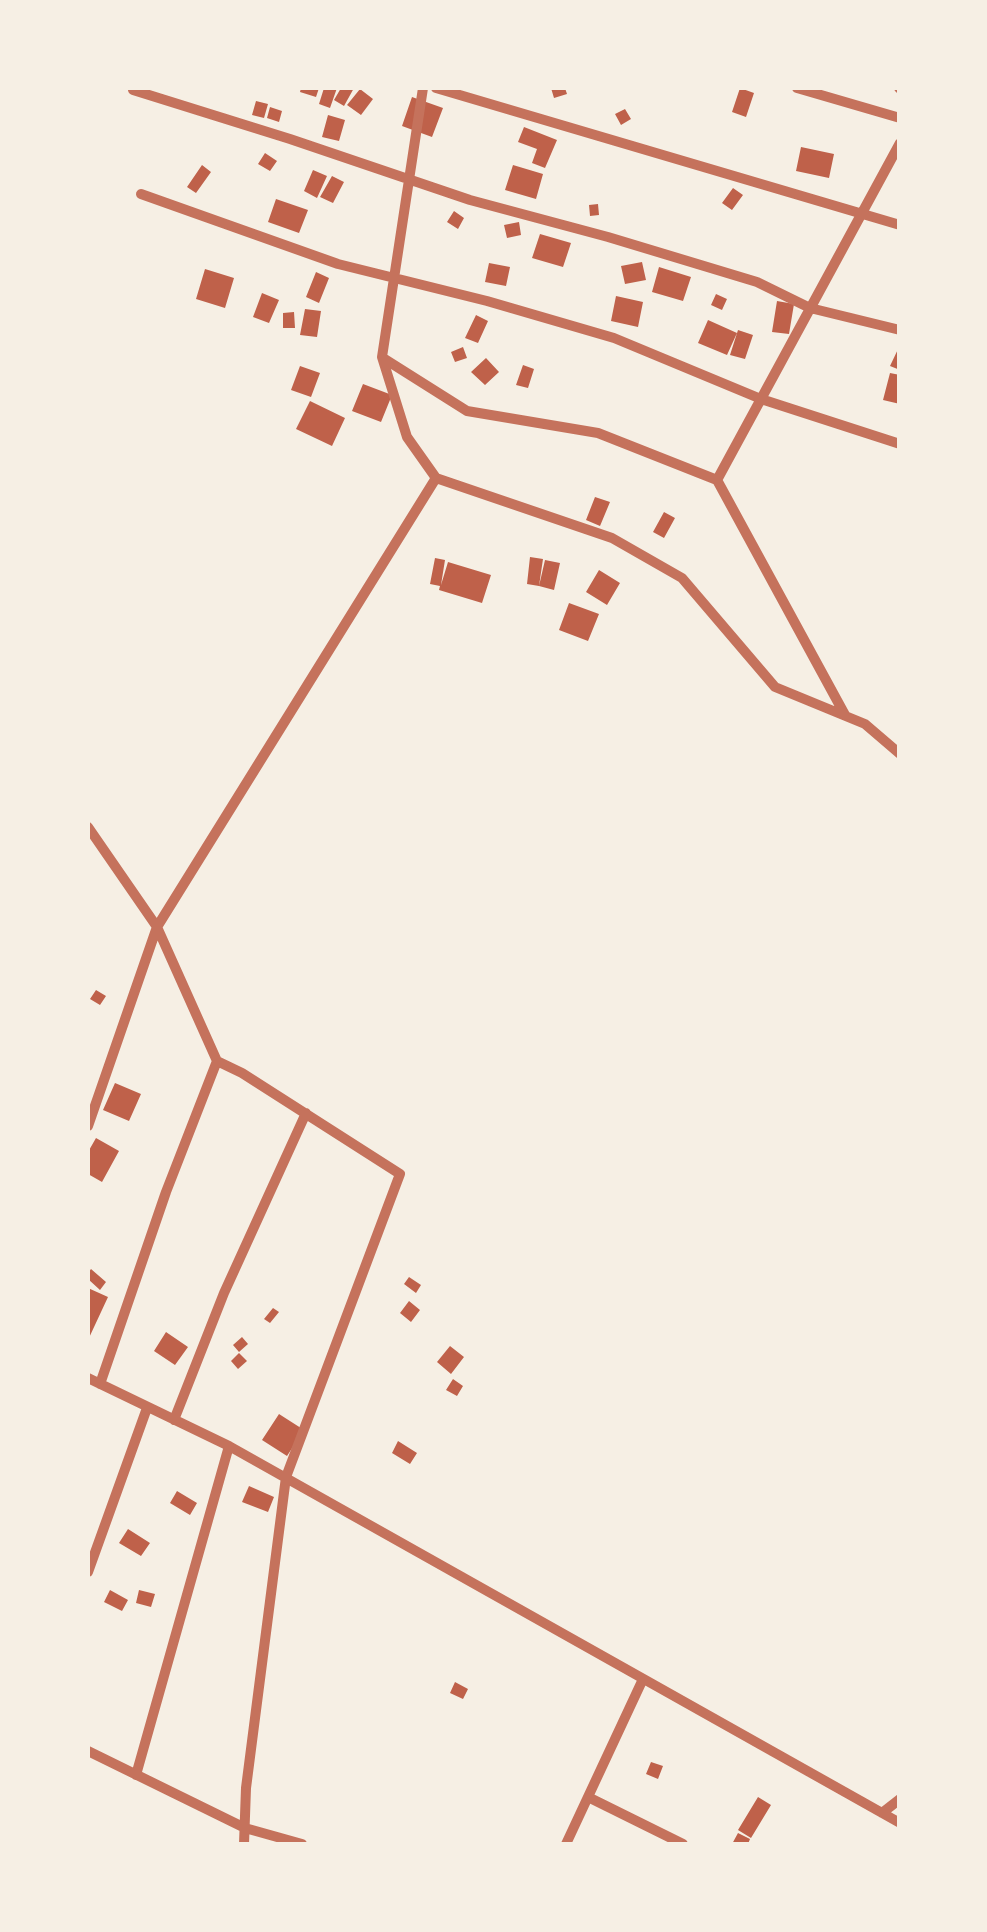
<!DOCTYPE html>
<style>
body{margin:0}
#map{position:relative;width:987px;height:1932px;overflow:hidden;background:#f6efe4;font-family:"Space Grotesk",sans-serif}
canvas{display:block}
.frame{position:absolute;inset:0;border:90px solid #f6efe4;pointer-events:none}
</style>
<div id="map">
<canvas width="987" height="1932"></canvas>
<div class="frame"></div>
</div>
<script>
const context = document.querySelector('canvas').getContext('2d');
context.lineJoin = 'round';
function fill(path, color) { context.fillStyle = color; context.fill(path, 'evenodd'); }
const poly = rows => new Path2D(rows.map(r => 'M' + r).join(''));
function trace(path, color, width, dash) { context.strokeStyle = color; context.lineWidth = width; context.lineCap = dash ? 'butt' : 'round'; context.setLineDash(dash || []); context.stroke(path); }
fill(poly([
 [301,88,319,88,316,97,300,92],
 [324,88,337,88,330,108,319,104],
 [341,88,354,88,344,106,334,100],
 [551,88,565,88,567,94,554,98],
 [740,88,754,93,746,117,732,112],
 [360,89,373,99,361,115,347,105],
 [412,97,443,108,432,137,402,126],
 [256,101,268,104,264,118,252,115],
 [270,107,282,111,279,122,267,118],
 [625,109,631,119,621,125,615,114],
 [328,115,345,120,339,141,322,137],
 [524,127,557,140,545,168,532,163,537,149,518,142],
 [801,147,834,154,829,178,796,171],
 [265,153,277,161,270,171,258,164],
 [202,165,211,172,196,193,187,187],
 [513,165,543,174,536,199,505,190],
 [313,170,327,176,317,198,304,191],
 [332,176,344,182,333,203,320,197],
 [733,188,743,195,732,210,722,203],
 [276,199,308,210,299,233,268,222],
 [598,204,599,215,590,216,589,205],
 [454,211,464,218,458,229,447,222],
 [519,222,521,235,507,238,504,225],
 [540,234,571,243,563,267,532,258],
 [642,262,646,280,625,284,621,266],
 [489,263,510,267,506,286,485,282],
 [659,267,691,277,683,301,652,292],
 [205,269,234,278,225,308,196,299],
 [316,272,329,278,319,303,306,297],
 [262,293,279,300,269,323,253,317],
 [716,294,727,299,722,310,711,305],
 [616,296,643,302,638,327,611,321],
 [777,301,794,304,789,334,772,332],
 [305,309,321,311,317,337,300,335],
 [294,312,295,328,283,328,283,313],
 [476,315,488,321,478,343,465,338],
 [708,320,737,333,727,355,698,343],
 [738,330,753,335,745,359,730,355],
 [900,345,900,370,890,366],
 [463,347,467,358,455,362,451,352],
 [486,358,499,372,485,385,471,372],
 [523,365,534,369,528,388,516,385],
 [300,366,320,373,311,397,291,390],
 [890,373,900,375,900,404,883,400],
 [363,384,392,395,381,422,352,411],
 [310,401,345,418,332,446,296,429],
 [595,497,610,502,600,526,586,520],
 [664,512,675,518,664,538,653,532],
 [530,557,543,559,539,586,527,584],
 [435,558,445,560,441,585,448,562,491,575,482,603,439,590,440,586,430,584],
 [545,560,560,563,554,590,539,586],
 [599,570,620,583,607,605,586,592],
 [569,603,599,614,588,641,559,630],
 [96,990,106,996,100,1005,90,999],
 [115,1083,141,1094,129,1121,103,1110],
 [96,1138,119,1151,102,1182,88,1174,88,1152],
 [91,1269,106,1282,100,1290,88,1279,88,1273],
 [409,1277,421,1285,416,1293,404,1284],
 [88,1288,108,1297,88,1340],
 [409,1301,420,1310,411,1322,400,1313],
 [273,1308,279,1312,270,1323,264,1319],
 [166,1332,188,1347,175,1365,154,1351],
 [242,1337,248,1344,239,1352,233,1345],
 [450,1346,464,1357,451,1374,437,1362],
 [239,1353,247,1361,238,1369,231,1361],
 [453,1379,463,1386,457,1396,446,1390],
 [279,1414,304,1430,287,1456,262,1440],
 [398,1441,417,1453,410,1464,392,1453],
 [249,1486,274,1497,268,1512,242,1502],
 [177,1491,197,1503,190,1515,170,1503],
 [128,1529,150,1543,141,1556,119,1543],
 [110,1590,128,1600,122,1611,104,1602],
 [139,1590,155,1594,151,1607,136,1603],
 [455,1682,468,1689,463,1699,450,1693],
 [651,1762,663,1766,658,1779,646,1774],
 [758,1797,771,1805,751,1838,738,1830],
 [738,1833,750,1839,748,1844,732,1844]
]), '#bf614a');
trace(poly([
 [423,88,382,357,407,437,436,478,612,538,682,578,775,687,865,724,900,754],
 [436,88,900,225],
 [797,88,900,118],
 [899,88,900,89],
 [133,90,290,139,470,200,608,237,757,282,810,308,900,330],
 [141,194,338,264,487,301,614,338,761,399,900,444],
 [383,358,467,411,598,433,717,480,845,715],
 [717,480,900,143],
 [88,827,157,927,217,1061,242,1073,400,1174,286,1477,246,1788,244,1844],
 [88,1126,157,927,436,478],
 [88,1378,229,1446,900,1823],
 [100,1384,166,1192,217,1061],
 [174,1420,224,1293,306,1113],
 [88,1572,147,1408],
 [88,1751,245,1828,302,1844],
 [136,1775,229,1446],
 [588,1797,683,1844],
 [882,1813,900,1799],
 [566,1844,643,1679]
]), '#c5725c', 10);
</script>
